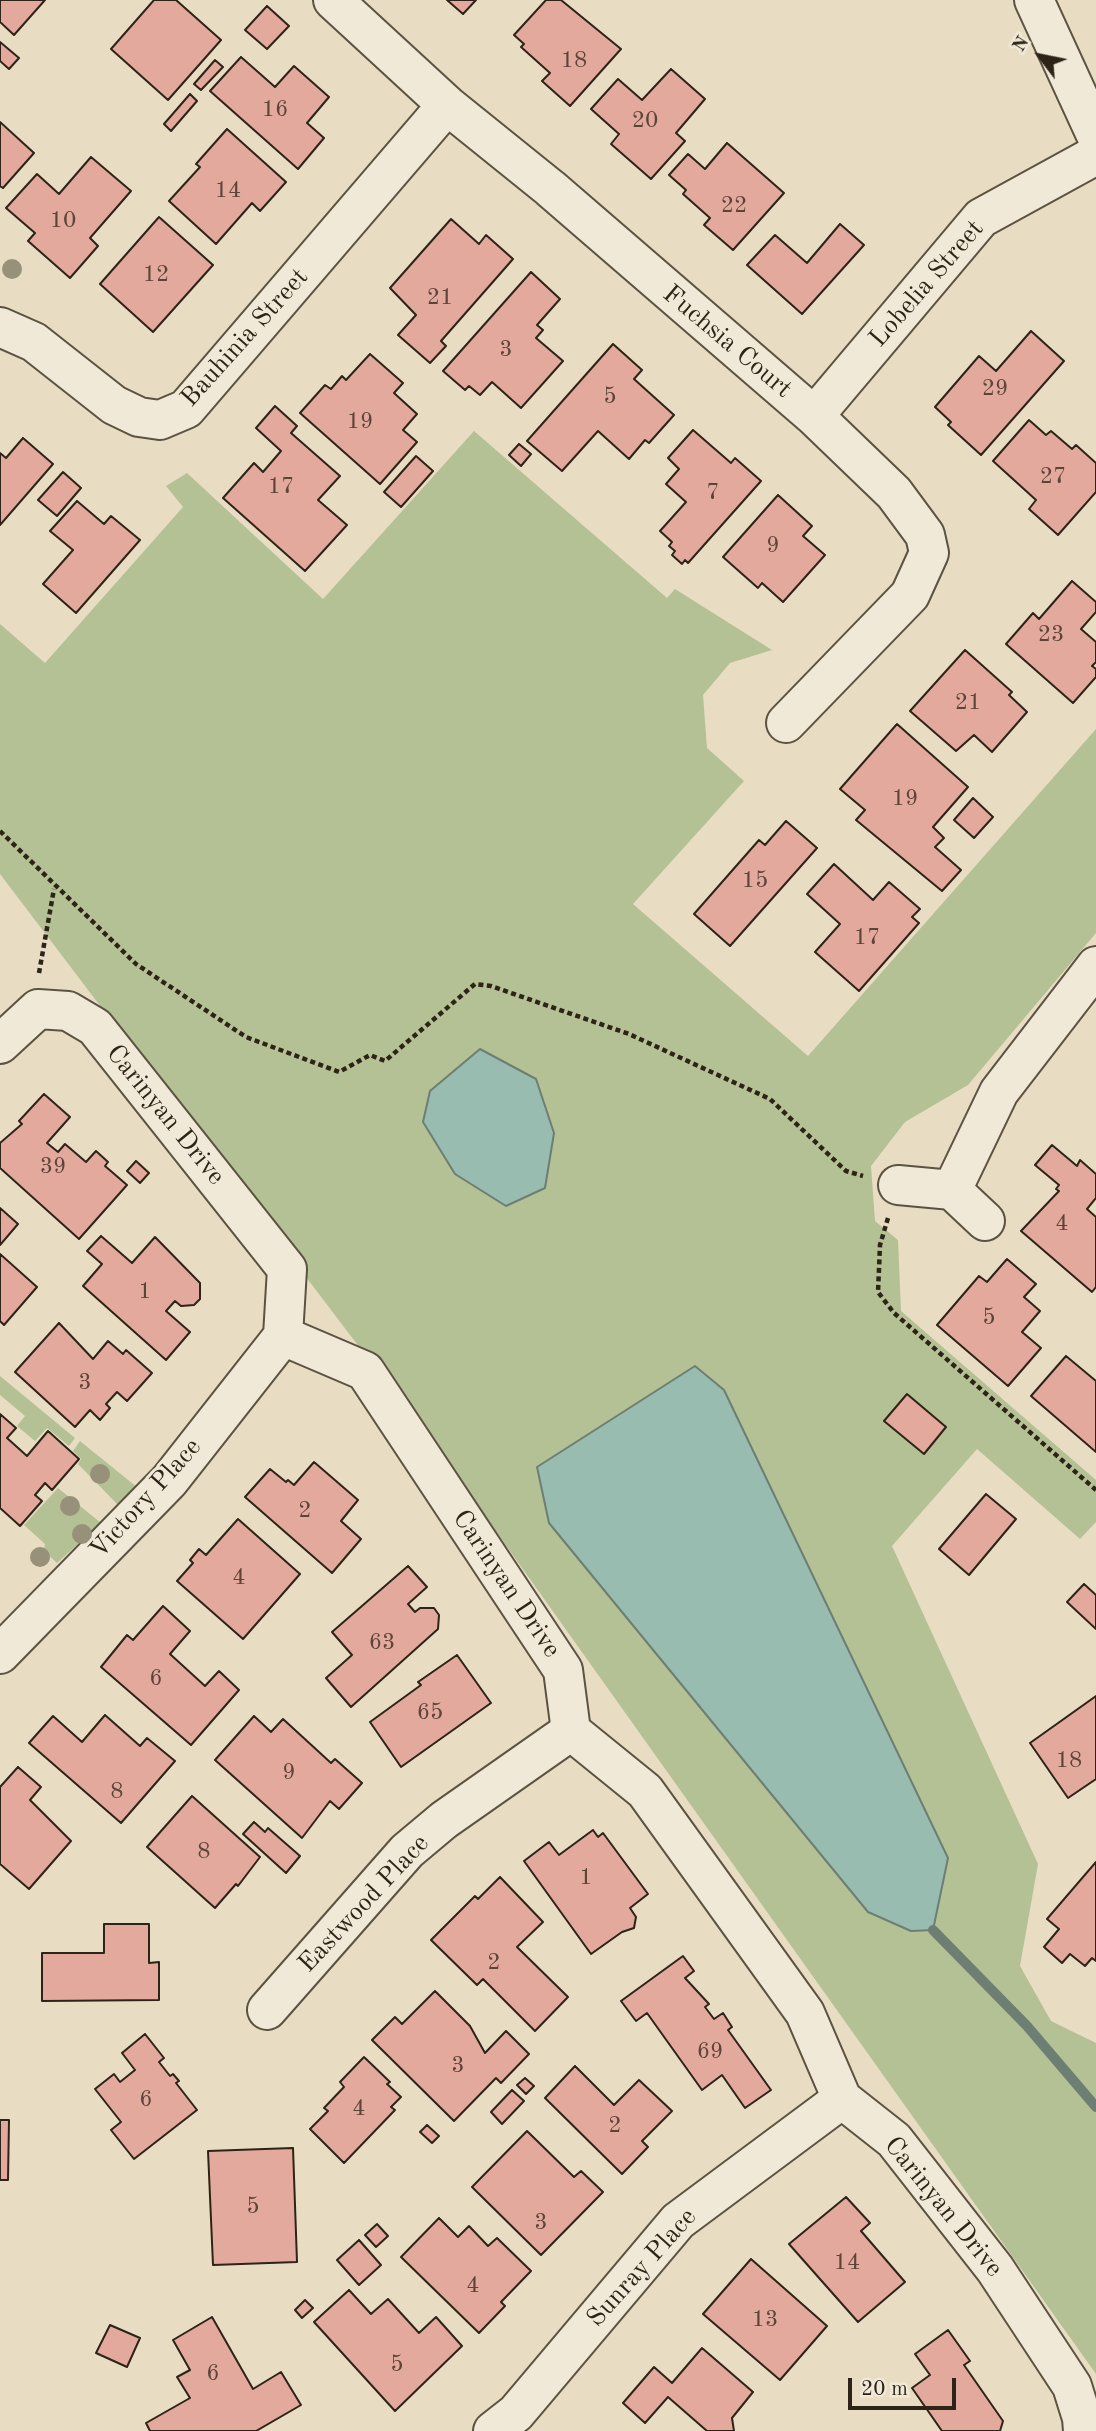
<!DOCTYPE html>
<style>
body{margin:0}
#map{position:relative;width:1096px;height:2431px;overflow:hidden;background:#e8ddc3;font-family:"Old Standard TT",serif}
canvas{display:block}
.north{position:absolute;left:1005px;top:21px;width:70px;height:70px;-webkit-text-stroke:5px #f0e9d8;paint-order:stroke;rotate:302deg;font-size:19px;font-weight:700;line-height:28px;text-align:center;color:#2d2316}
.north::after{content:'';display:block;margin:auto;width:24px;height:32px;background:#2d2316;clip-path:polygon(50% 0,100% 100%,50% 72%,0 100%)}
.scale{position:absolute;left:848px;top:2378px;width:108px;height:32px;box-sizing:border-box;border:4px solid #2d2316;border-top:0;padding-left:9px;font-size:21px;line-height:24px;white-space:nowrap;color:#2d2316;-webkit-text-stroke:5px #f0e9d8;paint-order:stroke}
</style>
<div id="map">
<canvas width="1096" height="2431"></canvas>
<div class="north">N</div>
<div class="scale">20 m</div>
</div>
<script>
const context = document.querySelector('canvas').getContext('2d');
context.lineJoin = 'round';
function fill(path, color) { context.fillStyle = color; context.fill(path, 'evenodd'); }
const poly = rows => new Path2D(rows.map(r => 'M' + r).join(''));
function trace(path, color, width, dash) { context.strokeStyle = color; context.lineWidth = width; context.lineCap = dash ? 'butt' : 'round'; context.setLineDash(dash || []); context.stroke(path); }
function write(font, color, halo, rows, align = 'center') {
  context.font = font + ' "Old Standard TT",serif'; context.lineWidth = 6; context.setLineDash([]); context.textBaseline = 'middle'; context.strokeStyle = halo; context.fillStyle = color; for (const [text, x, y, turn = 0] of rows) {
    context.save(); context.translate(x, y); context.rotate((+turn || 0) * Math.PI / 180); context.textAlign = isNaN(turn) ? turn : align; if (halo) context.strokeText(text, 0, 0); context.fillText(text, 0, 0); context.restore();
  }
}
fill(poly([
 [474,431,667,598,675,589,772,650,730,663,703,695,707,748,744,781,633,904,808,1056,1096,729,1096,933,968,1085,905,1122,871,1166,875,1221,898,1240,901,1311,1096,1480,1096,1522,1080,1539,977,1449,892,1546,1038,1864,1020,1966,1051,2021,1096,2043,1096,2374,448,1464,0,874,0,624,45,663,183,507,166,486,187,473,323,599],
 [0,1376,75,1438,69,1446,47,1428,35,1441,17,1426,25,1416,0,1395],
 [80,1441,138,1488,119,1506,78,1464,81,1459,73,1451],
 [58,1488,101,1523,57,1563,44,1551,45,1544,24,1525]
]), '#b4c195');
const water = poly([
 [480,1049,536,1079,554,1133,545,1188,506,1206,455,1174,423,1122,430,1091,480,1049],
 [695,1366,724,1390,948,1858,933,1930,911,1931,868,1912,549,1523,537,1467,695,1366]
]);
fill(water, '#98bcb0');
trace(water, '#6d7f72', 2);
trace(poly([
 [933,1930,1027,2026,1096,2107]
]), '#6d7f72', 10);
const building = poly([
 [0,0,45,0,14,35,0,22,0,0],
 [154,0,176,0,221,40,168,100,111,49,154,0],
 [447,0,476,0,463,14,447,0],
 [546,0,561,0,621,49,570,106,542,81,550,73,521,47,524,44,514,35,546,0],
 [267,6,289,26,267,49,245,30,267,6],
 [0,42,19,58,9,69,0,61,0,42],
 [241,57,275,87,294,66,329,97,307,123,324,138,298,169,210,91,241,57],
 [215,60,223,67,201,90,194,84,215,60],
 [671,69,705,99,676,133,685,141,651,179,611,144,619,134,591,109,618,79,642,100,671,69],
 [190,94,197,101,171,131,164,124,190,94],
 [0,122,34,153,3,188,0,186,0,122],
 [227,129,286,182,260,211,252,203,216,244,169,201,200,167,196,164,227,129],
 [727,143,784,193,733,250,704,225,710,218,683,194,686,190,669,175,688,154,705,169,727,143],
 [91,157,131,191,90,238,98,246,70,278,28,241,35,233,6,208,37,174,59,194,91,157],
 [159,217,213,265,153,332,100,284,159,217],
 [451,219,479,244,486,235,513,259,441,341,446,346,430,363,398,335,416,315,390,288,451,219],
 [840,224,864,245,802,314,747,265,775,235,807,263,840,224],
 [531,272,560,299,537,325,543,330,536,338,563,361,521,408,492,382,480,395,469,386,465,390,443,371,531,272],
 [1031,331,1064,361,981,455,948,425,951,422,935,407,979,356,996,371,1031,331],
 [613,344,642,370,634,379,674,415,649,443,645,440,629,459,598,431,562,471,527,441,613,344],
 [370,354,403,383,394,393,417,414,403,430,417,442,380,484,300,413,325,385,331,389,342,376,346,380,370,354],
 [275,406,297,426,291,433,340,476,318,500,347,525,305,571,223,498,254,463,263,472,281,451,256,428,275,406],
 [1029,420,1046,435,1051,431,1072,449,1076,445,1096,463,1096,492,1058,535,1029,509,1036,500,993,461,1029,420],
 [693,430,731,463,735,458,761,481,688,563,685,560,682,564,672,555,675,551,669,546,672,542,660,531,686,502,666,484,679,469,668,458,693,430],
 [23,438,53,464,0,525,0,453,6,458,23,438],
 [519,444,531,454,521,466,509,455,519,444],
 [416,456,433,471,401,507,384,492,416,456],
 [63,472,81,488,57,516,38,500,63,472],
 [778,495,812,526,803,536,825,555,783,602,762,583,758,588,723,557,778,495],
 [77,501,104,524,111,516,140,540,76,613,43,584,73,550,50,531,77,501],
 [1072,581,1096,602,1096,612,1081,629,1096,642,1096,662,1092,666,1096,669,1096,677,1073,703,1006,644,1033,613,1039,619,1072,581],
 [965,650,1012,692,1009,695,1027,712,992,752,974,735,956,751,910,711,965,650],
 [897,724,968,787,933,827,944,838,935,847,961,870,942,891,856,820,865,810,840,789,897,724],
 [973,798,993,817,974,838,954,820,973,798],
 [786,821,817,848,730,946,694,914,759,840,765,845,786,821],
 [834,864,873,900,889,882,920,909,912,917,919,923,859,991,815,952,840,924,807,894,834,864],
 [44,1094,70,1117,47,1143,58,1152,65,1144,86,1162,96,1151,108,1162,105,1166,127,1185,79,1239,0,1168,0,1143,22,1124,19,1121,44,1094],
 [1052,1145,1077,1166,1080,1160,1096,1174,1096,1198,1087,1209,1096,1217,1096,1287,1092,1292,1021,1231,1059,1191,1056,1189,1059,1185,1035,1165,1052,1145],
 [136,1161,149,1173,140,1183,127,1171,136,1161],
 [0,1208,18,1224,0,1245,0,1208],
 [101,1236,132,1263,155,1237,200,1283,200,1299,194,1305,181,1306,175,1301,166,1311,190,1332,166,1360,83,1286,102,1264,87,1251,101,1236],
 [0,1254,37,1287,4,1325,0,1321,0,1254],
 [1007,1259,1036,1284,1024,1297,1040,1311,1022,1332,1041,1348,1008,1386,937,1325,979,1276,987,1282,1007,1259],
 [59,1323,93,1359,108,1341,123,1354,126,1350,152,1373,127,1401,117,1392,106,1404,110,1408,100,1420,90,1410,75,1427,15,1372,59,1323],
 [1066,1356,1096,1381,1096,1452,1031,1396,1066,1356],
 [907,1394,946,1427,924,1454,884,1421,907,1394],
 [0,1414,16,1428,7,1438,27,1456,48,1431,79,1459,52,1490,45,1483,35,1495,42,1501,20,1526,0,1508,0,1414],
 [314,1462,358,1500,341,1521,361,1539,332,1573,245,1497,270,1469,286,1482,288,1480,294,1485,314,1462],
 [986,1494,1016,1519,969,1575,939,1549,986,1494],
 [238,1519,300,1574,243,1639,177,1581,193,1563,190,1560,199,1549,206,1555,238,1519],
 [408,1566,427,1587,408,1604,415,1612,420,1608,434,1608,439,1615,438,1629,351,1707,326,1678,352,1655,332,1632,408,1566],
 [1084,1584,1096,1595,1096,1629,1067,1602,1084,1584],
 [163,1606,190,1631,170,1654,205,1686,219,1671,239,1690,191,1745,101,1667,127,1635,133,1640,163,1606],
 [457,1655,491,1703,401,1767,370,1722,421,1685,418,1682,457,1655],
 [1096,1696,1096,1779,1068,1798,1030,1743,1096,1696],
 [105,1715,140,1746,147,1738,175,1761,121,1823,29,1743,53,1716,82,1742,105,1715],
 [254,1716,271,1732,283,1719,331,1763,335,1759,362,1783,339,1809,330,1801,302,1838,215,1760,254,1716],
 [18,1767,41,1787,30,1800,71,1841,29,1889,0,1864,0,1787,18,1767],
 [192,1796,260,1857,238,1886,236,1884,215,1908,147,1847,192,1796],
 [254,1822,265,1832,268,1828,300,1856,286,1873,243,1834,254,1822],
 [593,1830,598,1837,603,1833,648,1894,630,1908,636,1917,634,1928,622,1932,591,1954,524,1861,549,1842,559,1855,593,1830],
 [1096,1862,1096,1961,1092,1958,1085,1966,1070,1954,1062,1963,1044,1947,1059,1929,1047,1919,1096,1862],
 [500,1877,543,1922,517,1947,568,1997,535,2031,483,1979,477,1985,431,1940,475,1896,478,1899,500,1877],
 [104,1924,149,1924,149,1963,159,1962,159,2000,42,2001,42,1953,104,1953,104,1924],
 [683,1956,694,1971,685,1978,709,2004,705,2007,714,2019,723,2013,732,2027,728,2030,771,2090,745,2108,722,2075,702,2090,647,2013,636,2021,621,2001,683,1956],
 [435,1991,470,2026,485,2053,506,2031,529,2054,501,2083,496,2078,454,2121,372,2040,395,2017,402,2024,435,1991],
 [145,2034,164,2058,159,2062,170,2076,173,2074,179,2081,176,2083,197,2110,134,2159,111,2130,121,2122,95,2089,114,2074,120,2082,135,2070,122,2053,145,2034],
 [364,2057,390,2082,387,2084,401,2097,391,2107,395,2110,344,2163,310,2129,328,2111,324,2108,344,2087,340,2082,364,2057],
 [575,2066,614,2105,639,2080,672,2111,642,2141,648,2147,622,2174,545,2098,575,2066],
 [525,2078,534,2086,526,2094,517,2085,525,2078],
 [512,2090,524,2101,502,2124,491,2112,512,2090],
 [0,2120,9,2120,8,2180,0,2180,0,2120],
 [427,2125,439,2136,432,2143,420,2132,427,2125],
 [527,2131,574,2177,581,2171,603,2192,541,2255,472,2187,527,2131],
 [293,2148,297,2262,213,2265,208,2151,293,2148],
 [846,2197,870,2223,861,2231,905,2282,858,2322,789,2244,846,2197],
 [439,2218,458,2237,469,2226,488,2246,497,2238,531,2271,501,2302,505,2306,479,2333,401,2257,439,2218],
 [377,2224,388,2236,376,2247,365,2235,377,2224],
 [359,2240,381,2265,359,2285,337,2260,359,2240],
 [751,2259,827,2326,780,2380,703,2314,751,2259],
 [349,2290,371,2314,388,2299,419,2333,436,2317,462,2346,395,2411,314,2322,349,2290],
 [305,2300,313,2308,302,2318,295,2310,305,2300],
 [212,2317,253,2389,281,2372,301,2405,256,2431,150,2431,146,2423,190,2398,177,2377,190,2370,173,2340,212,2317],
 [110,2325,140,2338,127,2367,96,2353,110,2325],
 [948,2330,970,2361,964,2365,1003,2421,1000,2431,942,2431,912,2388,930,2375,915,2354,948,2330],
 [702,2348,753,2392,732,2418,734,2431,707,2431,668,2397,645,2423,623,2403,654,2367,672,2383,702,2348]
]);
fill(building, '#e4a99d');
trace(building, '#2d2316', 2);
const minor = poly([
 [333,0,447,105,550,188,814,416,894,493,925,535,929,553,910,595,786,723],
 [1034,0,1096,135],
 [0,327,34,342,114,405,139,417,160,420,186,409,447,105],
 [814,416,981,218,1096,155],
 [0,1044,38,1009,68,1011,95,1027,287,1269,283,1336,365,1371,563,1670,571,1731,645,1791,805,2013,842,2099,894,2140,995,2269,1072,2386,1082,2418,1083,2431],
 [898,1185,952,1190,999,1092,1096,966],
 [952,1190,985,1221],
 [0,1654,169,1481,283,1336],
 [267,2010,407,1851,444,1820,571,1731],
 [493,2431,516,2413,678,2221,842,2099]
]);
trace(minor, '#5c5241', 42);
trace(poly([
 [0,831,136,964,246,1037,339,1072,370,1055,385,1061,475,984,491,986,629,1034,770,1099,846,1171,863,1176],
 [39,973,54,889],
 [888,1218,880,1245,878,1292,894,1313,1096,1490]
]), '#2d2316', 4.5, [5, 3.5]);
trace(minor, '#f0e9d8', 38);
context.fillStyle = '#989179';
for (const [x, y] of [
 [12,269],
 [100,1474],
 [70,1506],
 [82,1534],
 [40,1557]
]) { context.beginPath(); context.arc(x, y, 10, 0, 2 * Math.PI); context.fill(); }
write('23px', '#5b4438', null, [
 ["18",574,61],
 ["16",275,110],
 ["20",645,121],
 ["14",228,191],
 ["22",734,206],
 ["10",63,221],
 ["12",156,275],
 ["21",440,298],
 ["3",506,350],
 ["29",995,389],
 ["5",610,397],
 ["19",360,422],
 ["27",1053,477],
 ["17",281,487],
 ["7",713,493],
 ["9",773,546],
 ["23",1051,635],
 ["21",968,703],
 ["19",905,799],
 ["15",755,881],
 ["17",867,938],
 ["39",53,1167],
 ["4",1062,1224],
 ["1",145,1292],
 ["5",989,1318],
 ["3",85,1383],
 ["2",305,1511],
 ["4",239,1578],
 ["63",382,1643],
 ["6",156,1679],
 ["65",430,1713],
 ["18",1069,1761],
 ["9",289,1773],
 ["8",117,1792],
 ["8",204,1852],
 ["1",586,1878],
 ["2",494,1963],
 ["69",710,2052],
 ["3",458,2066],
 ["6",146,2100],
 ["4",359,2109],
 ["2",615,2126],
 ["5",253,2207],
 ["3",541,2223],
 ["14",847,2263],
 ["4",473,2286],
 ["13",765,2320],
 ["5",397,2365],
 ["6",213,2374]
]);
write('26px', '#2d2316', '#f0e9d8', [
 ["Lobelia Street",927,284,-49],
 ["Bauhinia Street",245,338,-48],
 ["Fuchsia Court",727,342,40],
 ["Carinyan Drive",165,1115,51],
 ["Victory Place",146,1499,-48],
 ["Carinyan Drive",506,1584,56],
 ["Eastwood Place",364,1904,-47],
 ["Carinyan Drive",943,2207,51],
 ["Sunray Place",642,2268,-48]
]);
</script>
